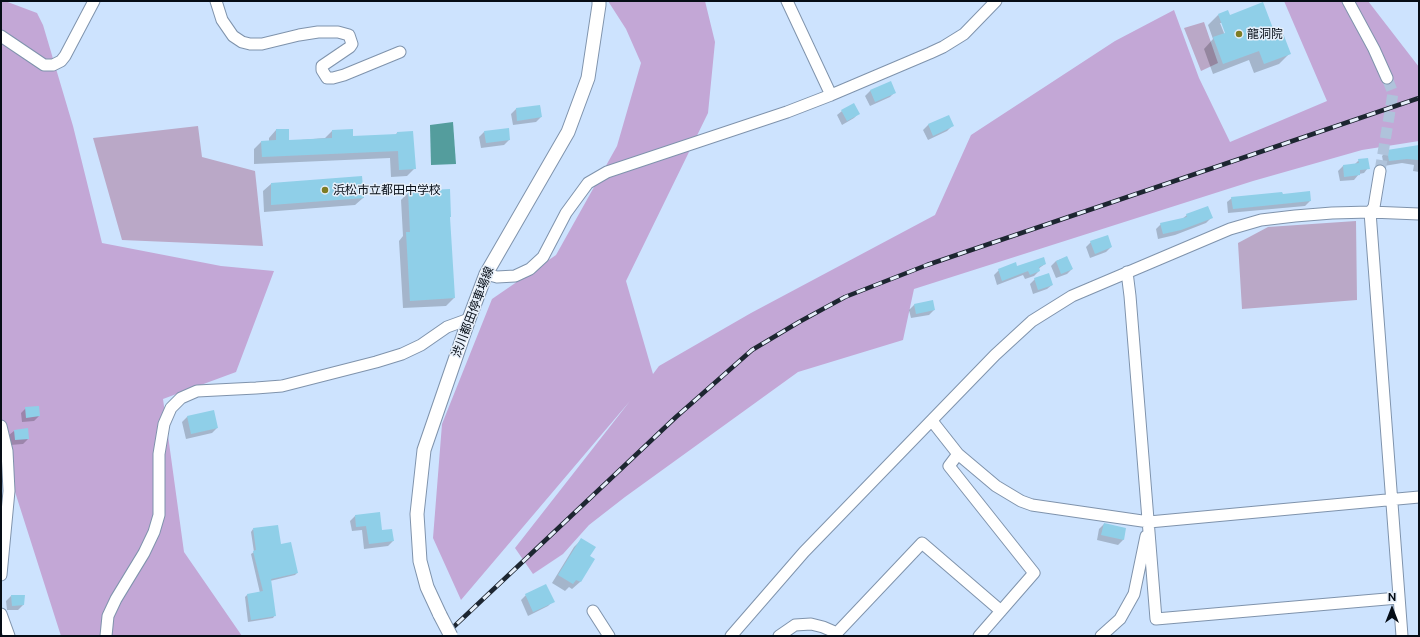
<!DOCTYPE html>
<meta charset="utf-8">
<style>
body{margin:0}
#map{position:relative;width:1420px;height:637px;overflow:hidden;background:#cde3fe;font-family:"Public Sans",sans-serif}
canvas{display:block}
.frame{position:absolute;inset:0;border:2px solid #060d16;pointer-events:none}
.north{position:absolute;left:1372px;top:589px;width:40px;height:40px;-webkit-text-stroke:3px #e6effa;paint-order:stroke;rotate:0deg;font-size:11px;font-weight:700;line-height:16px;text-align:center;color:#060d16}
.north::after{content:'';display:block;margin:auto;width:14px;height:18px;background:#060d16;clip-path:polygon(50% 0,100% 100%,50% 72%,0 100%)}
</style>
<div id="map">
<canvas width="1420" height="637"></canvas>
<div class="frame"></div>
<div class="north">N</div>
</div>
<script>
const context = document.querySelector('canvas').getContext('2d');
context.lineJoin = 'round';
function fill(path, color) { context.fillStyle = color; context.fill(path, 'evenodd'); }
const poly = rows => new Path2D(rows.map(r => 'M' + r).join(''));
function trace(path, color, width, dash) { context.strokeStyle = color; context.lineWidth = width; context.lineCap = dash ? 'butt' : 'round'; context.setLineDash(dash || []); context.stroke(path); }
function write(font, color, halo, rows, align = 'center') {
  context.font = font + ' "Public Sans","Noto Sans JP",sans-serif'; context.lineWidth = 3; context.setLineDash([]); context.textBaseline = 'middle'; context.strokeStyle = halo; context.fillStyle = color; for (const [text, x, y, turn = 0] of rows) {
    context.save(); context.translate(x, y); context.rotate((+turn || 0) * Math.PI / 180); context.textAlign = isNaN(turn) ? turn : align; if (halo) context.strokeText(text, 0, 0); context.fillText(text, 0, 0); context.restore();
  }
}
fill(poly([
 [1204,22,1218,63,1201,71,1184,28],
 [198,126,202,157,255,171,263,246,122,240,93,138],
 [1356,221,1357,300,1242,309,1238,243,1268,227]
]), '#baa8c7');
fill(poly([
 [1,1,5,1,37,13,43,25,73,126,102,243,221,266,274,271,236,372,163,399,184,552,242,636,61,636,1,448],
 [608,1,705,1,715,42,708,113,626,281,653,374,659,366,751,313,935,215,971,135,1115,41,1174,10,1199,78,1230,142,1327,101,1284,1,1368,1,1419,67,1419,141,1362,150,1253,181,914,289,903,340,798,372,625,497,589,525,563,554,533,574,515,548,630,401,461,600,433,538,442,424,492,299,556,255,617,146,641,63,626,29]
]), '#c3a7d6');
fill(poly([
 [453,122,456,164,431,165,430,125]
]), '#549d9d');
fill(poly([
 [1218,15,1274,32,1289,54,1279,64,1254,73,1249,60,1213,74,1204,49,1213,39,1208,25],
 [1220,23,1222,23,1228,38,1226,38],
 [890,83,894,93,890,97,870,106,865,96,870,91],
 [540,106,541,117,536,122,513,125,511,114,516,109],
 [842,111,859,113,854,118,842,125,837,115],
 [948,116,952,126,947,131,928,140,923,130,928,125],
 [276,130,288,141,325,138,332,131,352,137,395,135,397,133,415,168,407,176,391,177,390,158,254,164,254,149,261,142,269,141,269,138],
 [484,132,509,140,504,145,481,148,479,137],
 [1419,147,1419,172,1413,171,1414,165,1402,163,1384,166,1382,156,1387,151],
 [1359,160,1368,168,1364,173,1359,174,1354,180,1340,181,1338,171,1343,166,1355,164],
 [271,184,363,198,355,205,264,212,263,191],
 [409,192,450,217,449,219,454,298,446,306,403,308,399,241,403,236,401,200],
 [1282,195,1310,201,1305,206,1228,213,1227,202,1232,198],
 [1187,215,1211,218,1206,223,1175,235,1158,239,1156,229,1161,224,1182,219],
 [1091,242,1111,247,1106,252,1090,258,1086,247],
 [1067,257,1072,269,1067,274,1056,278,1051,266,1056,261],
 [1045,264,1038,269,1039,271,1034,276,1025,279,1023,275,997,285,994,275,999,270],
 [1035,279,1052,285,1047,289,1033,294,1030,284],
 [914,305,934,310,929,315,911,318,909,310],
 [26,408,39,416,34,421,22,422,21,413],
 [213,411,217,428,212,433,186,439,182,422,187,417],
 [14,431,28,439,23,444,10,445,9,435],
 [355,516,381,531,393,541,388,546,364,549,362,530,352,531,350,521],
 [1104,524,1125,529,1123,540,1118,545,1097,540,1099,529],
 [253,529,297,573,295,575,270,581,275,615,273,618,248,622,245,597,247,595,260,593,251,554,254,552,251,532],
 [582,539,589,556,594,559,580,582,572,589,569,587,565,591,552,583,574,547],
 [526,595,553,601,548,606,528,616,521,600],
 [11,596,24,596,23,605,18,610,7,610,6,601]
]), '#0003');
fill(poly([
 [1263,2,1274,31,1281,28,1291,54,1264,64,1259,51,1223,64,1213,37,1225,33,1218,14,1228,10,1230,15],
 [891,81,896,93,875,102,870,90],
 [854,103,860,114,847,121,841,110],
 [540,105,542,117,517,121,516,108],
 [949,115,954,126,933,136,928,124],
 [509,128,510,140,486,143,484,131],
 [276,129,289,129,289,140,332,138,332,130,353,129,353,136,397,134,397,132,413,131,416,169,399,170,398,151,262,157,261,141,276,140],
 [1419,145,1419,160,1407,159,1389,161,1387,150],
 [1368,158,1370,169,1360,170,1360,175,1344,177,1343,165,1359,163,1358,159],
 [362,176,364,198,271,205,271,183],
 [450,189,451,217,450,217,455,298,410,301,406,232,410,232,408,191],
 [1310,191,1311,201,1233,209,1231,197,1282,192,1283,194],
 [1208,206,1213,218,1181,230,1163,234,1160,223,1187,217,1186,214],
 [1108,235,1112,247,1095,254,1090,241],
 [1067,256,1073,269,1061,274,1056,261],
 [1044,257,1046,264,1039,267,1040,271,1030,275,1028,271,1002,281,998,269,1016,262,1017,266],
 [1049,273,1053,285,1038,290,1034,278],
 [933,300,935,310,916,314,914,304],
 [39,406,40,416,26,418,25,407],
 [214,410,218,428,191,434,187,416],
 [28,428,29,439,15,440,14,430],
 [380,512,382,530,392,529,394,541,369,544,366,526,356,527,355,515],
 [1104,523,1126,528,1124,540,1101,535],
 [278,525,281,544,291,542,298,573,271,579,276,616,251,620,247,594,263,591,253,551,256,550,253,528],
 [581,538,596,547,590,556,595,559,581,582,576,580,573,584,558,575],
 [546,584,555,602,533,612,525,594],
 [11,595,25,595,24,605,12,606]
]), '#8fcfe8');
trace(poly([
 [1380,171,1393,93,1387,78]
]), '#afc3db', 11, [11, 5.5]);
const minor = poly([
 [216,1,222,20,233,36,242,42,250,44,262,44,299,35,318,32,338,32,349,35,352,44,350,47,322,66,322,70,327,78,333,78,344,75,400,52],
 [787,1,831,95],
 [1348,1,1374,49,1387,78],
 [1,36,44,65,53,65,61,61,65,56,94,1],
 [1380,171,1374,207,1370,212,1402,636],
 [1127,272,1130,296,1156,619,1398,598],
 [486,274,497,277,515,276,530,269,543,257,566,213,588,183,607,172,787,112,831,95,930,53,943,47,964,34,996,1],
 [932,421,958,454,996,486,1021,501,1032,505,1149,522,1419,497],
 [1,426,7,451,9,491,1,575],
 [958,454,949,466,1034,573,979,636],
 [593,611,609,636],
 [1,614,9,636],
 [106,636,108,616,116,599,144,553,154,532,159,515,159,454,164,424,171,408,181,398,197,391,256,388,282,386,376,362,402,354,421,345,447,327,469,319],
 [731,636,804,552,995,355,1032,321,1072,296,1230,229,1261,220,1295,216,1332,213,1370,212,1419,214],
 [779,636,795,625,811,624,823,627,837,633],
 [834,636,922,543,1001,611],
 [1101,636,1120,619,1134,594,1146,536]
]);
const major = poly([
 [440,615,427,587,420,561,417,514,424,450,469,319,486,274,568,132,588,78,599,5,599,1]
]);
trace(minor, '#7f93ac', 13);
trace(major, '#7f93ac', 15);
trace(minor, '#fff', 11);
trace(major, '#fff', 13);
const rail = poly([
 [444,636,676,417,752,350,799,322,845,297,927,265,1419,98]
]);
trace(rail, '#1d2631', 4.5);
trace(rail, '#e6effa', 3, [9]);
const majorBridge = poly([
 [440,615,451,636]
]);
trace(majorBridge, '#7f93ac', 15, []);
trace(majorBridge, '#fff', 13);
for (const [x, y, r, color] of [
 [1239,34,4,"#7e7c24"],
 [325,190,4,"#7e7c24"]
]) { const dot = new Path2D(); dot.arc(x, y, r, 0, 2 * Math.PI); context.fillStyle = color; context.fill(dot); trace(dot, '#e6effa', 1.5); }
write('12px', '#060d16', '#e6effa', [
 ["龍洞院",1247,34],
 ["浜松市立都田中学校",333,190]
], 'left');
write('12px', '#060d16', '#e6effa', [
 ["渋川都田停車場線",473,312,-69]
]);
</script>
